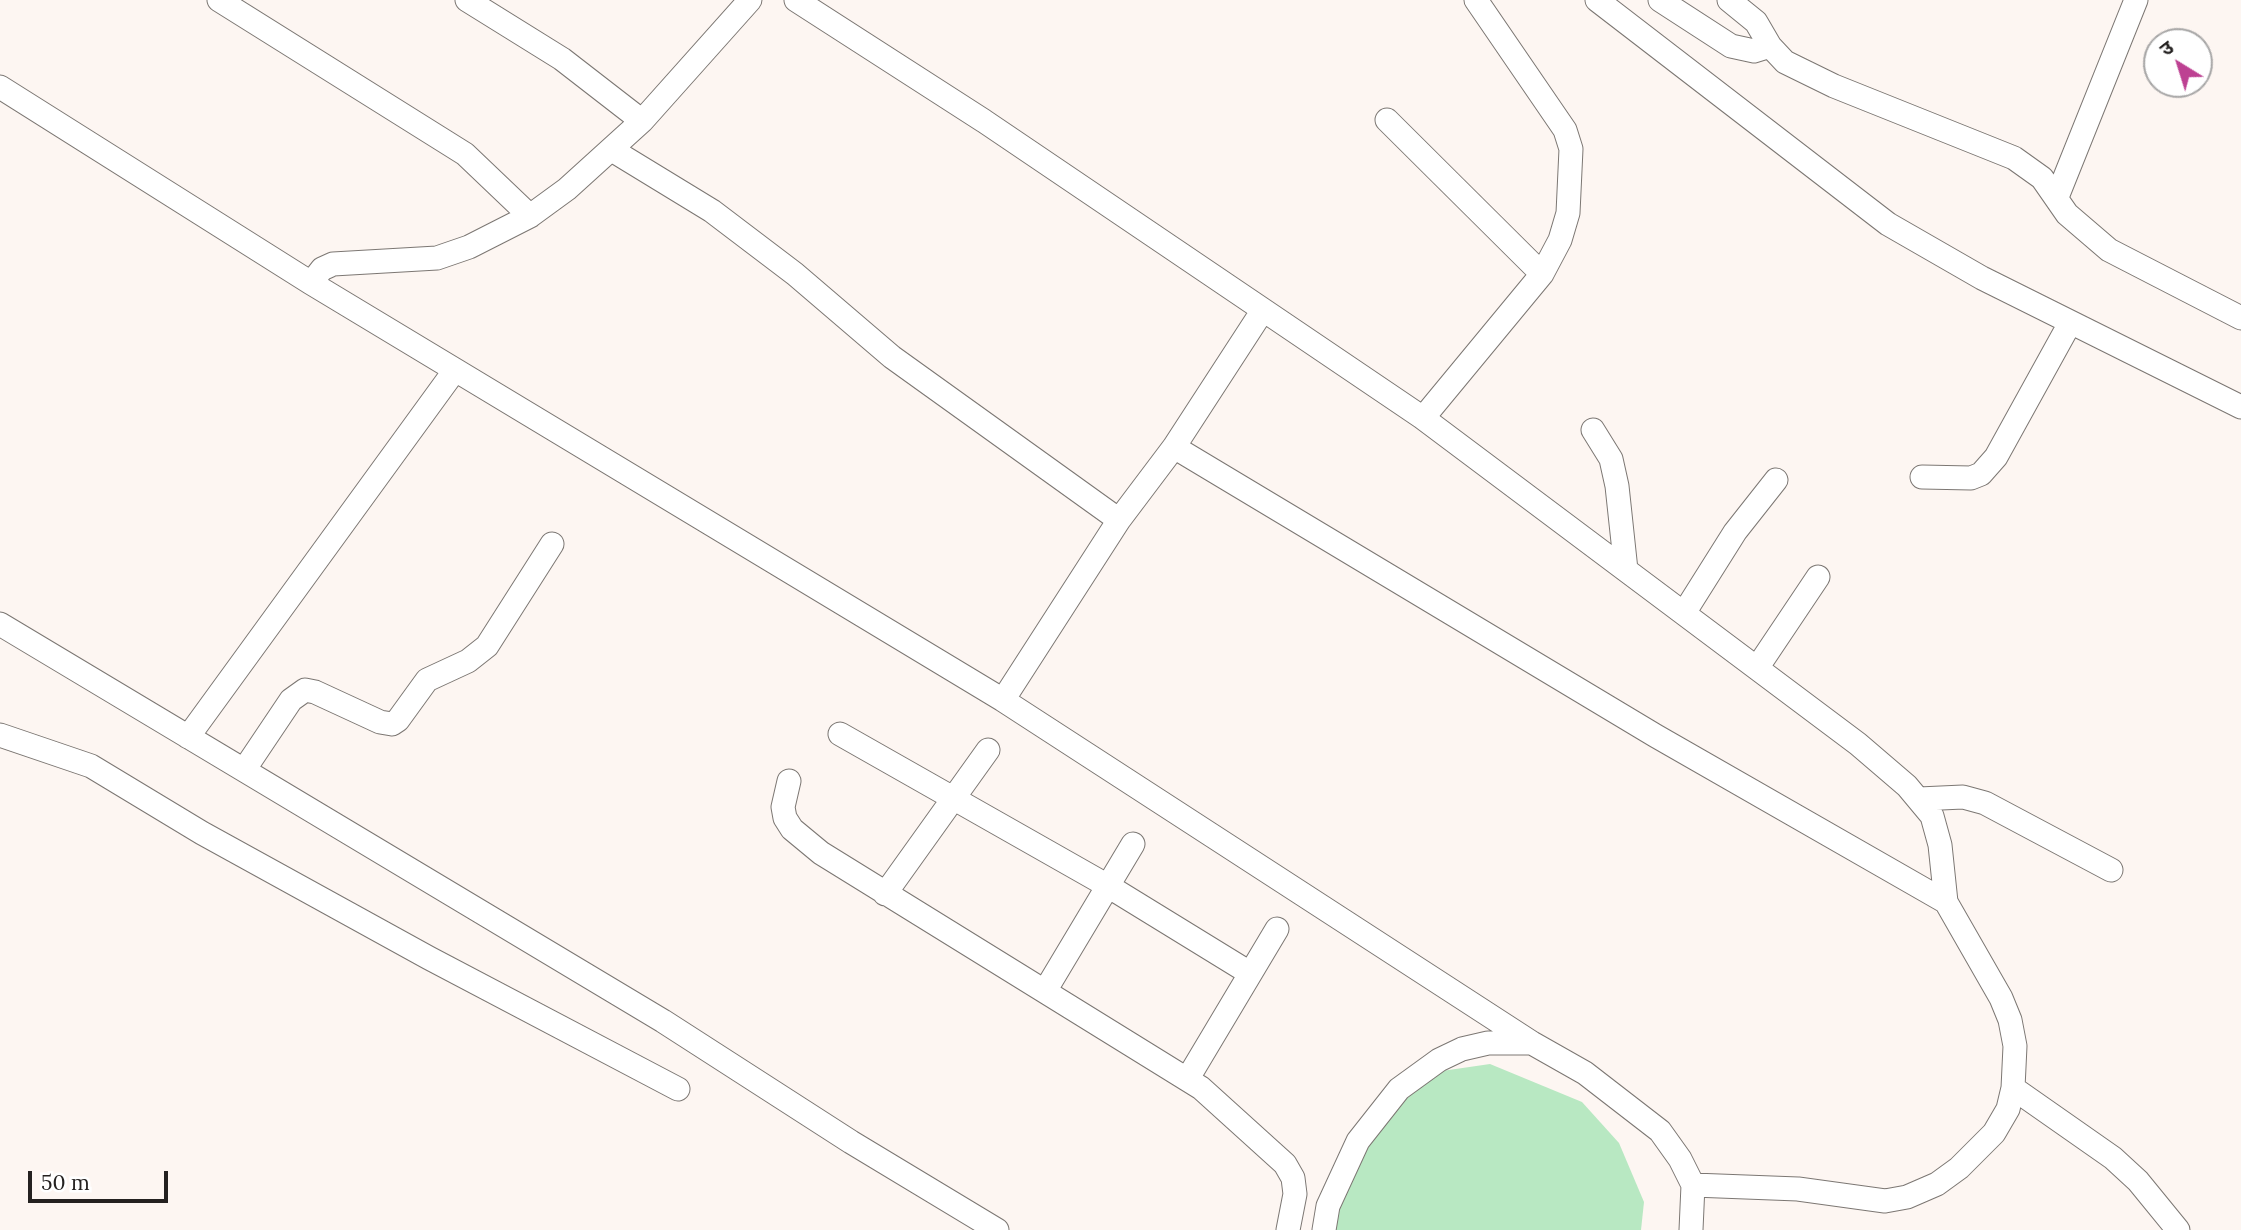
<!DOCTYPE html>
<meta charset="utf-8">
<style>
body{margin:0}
#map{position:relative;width:2241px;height:1230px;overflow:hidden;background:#fdf6f2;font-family:Lora,"Noto Sans Devanagari",serif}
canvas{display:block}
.north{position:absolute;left:2143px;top:28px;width:70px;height:70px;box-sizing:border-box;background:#fff;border:2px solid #a7a6a6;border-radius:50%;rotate:322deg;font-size:19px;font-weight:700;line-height:28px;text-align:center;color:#242120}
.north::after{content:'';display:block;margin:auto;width:24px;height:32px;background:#bd4192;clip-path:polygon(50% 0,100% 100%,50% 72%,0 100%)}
.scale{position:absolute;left:28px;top:1171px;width:140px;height:32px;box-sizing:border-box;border:4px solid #242120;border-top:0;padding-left:9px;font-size:21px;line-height:24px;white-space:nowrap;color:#242120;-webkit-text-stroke:5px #fff;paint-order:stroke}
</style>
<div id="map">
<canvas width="2241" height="1230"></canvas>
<div class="north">उ</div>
<div class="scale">50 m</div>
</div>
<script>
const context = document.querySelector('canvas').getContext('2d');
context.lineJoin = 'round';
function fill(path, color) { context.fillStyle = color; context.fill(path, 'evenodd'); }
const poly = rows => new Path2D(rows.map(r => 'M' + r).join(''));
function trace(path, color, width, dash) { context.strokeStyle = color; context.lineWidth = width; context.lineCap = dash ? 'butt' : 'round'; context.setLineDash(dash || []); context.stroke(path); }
fill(poly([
 [1490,1064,1582,1102,1619,1143,1644,1202,1641,1230,1333,1230,1351,1162,1378,1120,1435,1072]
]), '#b8e8c2');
const minor = poly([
 [219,0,465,154,530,216],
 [796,0,984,121,1423,418,1858,744,1907,786,1932,816,1940,845,1946,902,2001,998,2010,1020,2015,1046,2013,1088,2008,1109,1994,1133,1959,1168,1937,1184,1907,1197,1885,1201,1798,1189,1693,1185],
 [1597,0,1888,224,1982,278,2241,407],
 [1660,0,1731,46,1754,51,1770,46],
 [1729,0,1756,22,1770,46,1785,62,1834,86,2014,158,2042,178,2067,214,2109,250,2241,318],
 [0,87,311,283,1003,700,1532,1043,1585,1073,1660,1131,1680,1159,1693,1185,1691,1230],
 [1387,120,1542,274],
 [642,121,750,0],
 [612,150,712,211,795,274,892,357,1119,520],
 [2057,197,2136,0],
 [311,283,322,269,333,264,437,258,469,247,530,216,567,189,642,121,562,59,467,0],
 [1423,418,1542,274,1560,240,1568,213,1571,149,1565,130,1476,0],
 [1593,430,1611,459,1617,486,1626,570],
 [1174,447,1656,736,1946,902],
 [1922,477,1971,478,1981,474,1996,457,2070,323],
 [1684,613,1735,532,1776,480],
 [0,624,663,1021,851,1142,997,1230],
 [1757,668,1818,577],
 [1003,700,1119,520,1174,447,1263,310],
 [840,734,1108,886,1248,972],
 [0,735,91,766,202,833,429,958,678,1089],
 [188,737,455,370],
 [244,770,291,700,305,690,315,692,380,722,392,724,398,720,427,680,468,661,487,646,552,544],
 [789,781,783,807,785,818,792,829,821,853,1201,1088,1285,1164,1293,1178,1295,1194,1288,1230],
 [1919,799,1963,797,1985,803,2111,870],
 [885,894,988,750],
 [1045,991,1133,844],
 [1188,1078,1277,929],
 [2013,1088,2113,1158,2138,1181,2178,1230],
 [1324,1230,1328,1206,1358,1141,1399,1089,1439,1060,1462,1049,1488,1043,1532,1043]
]);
trace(minor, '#7c7773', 25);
trace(minor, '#fff', 23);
</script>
